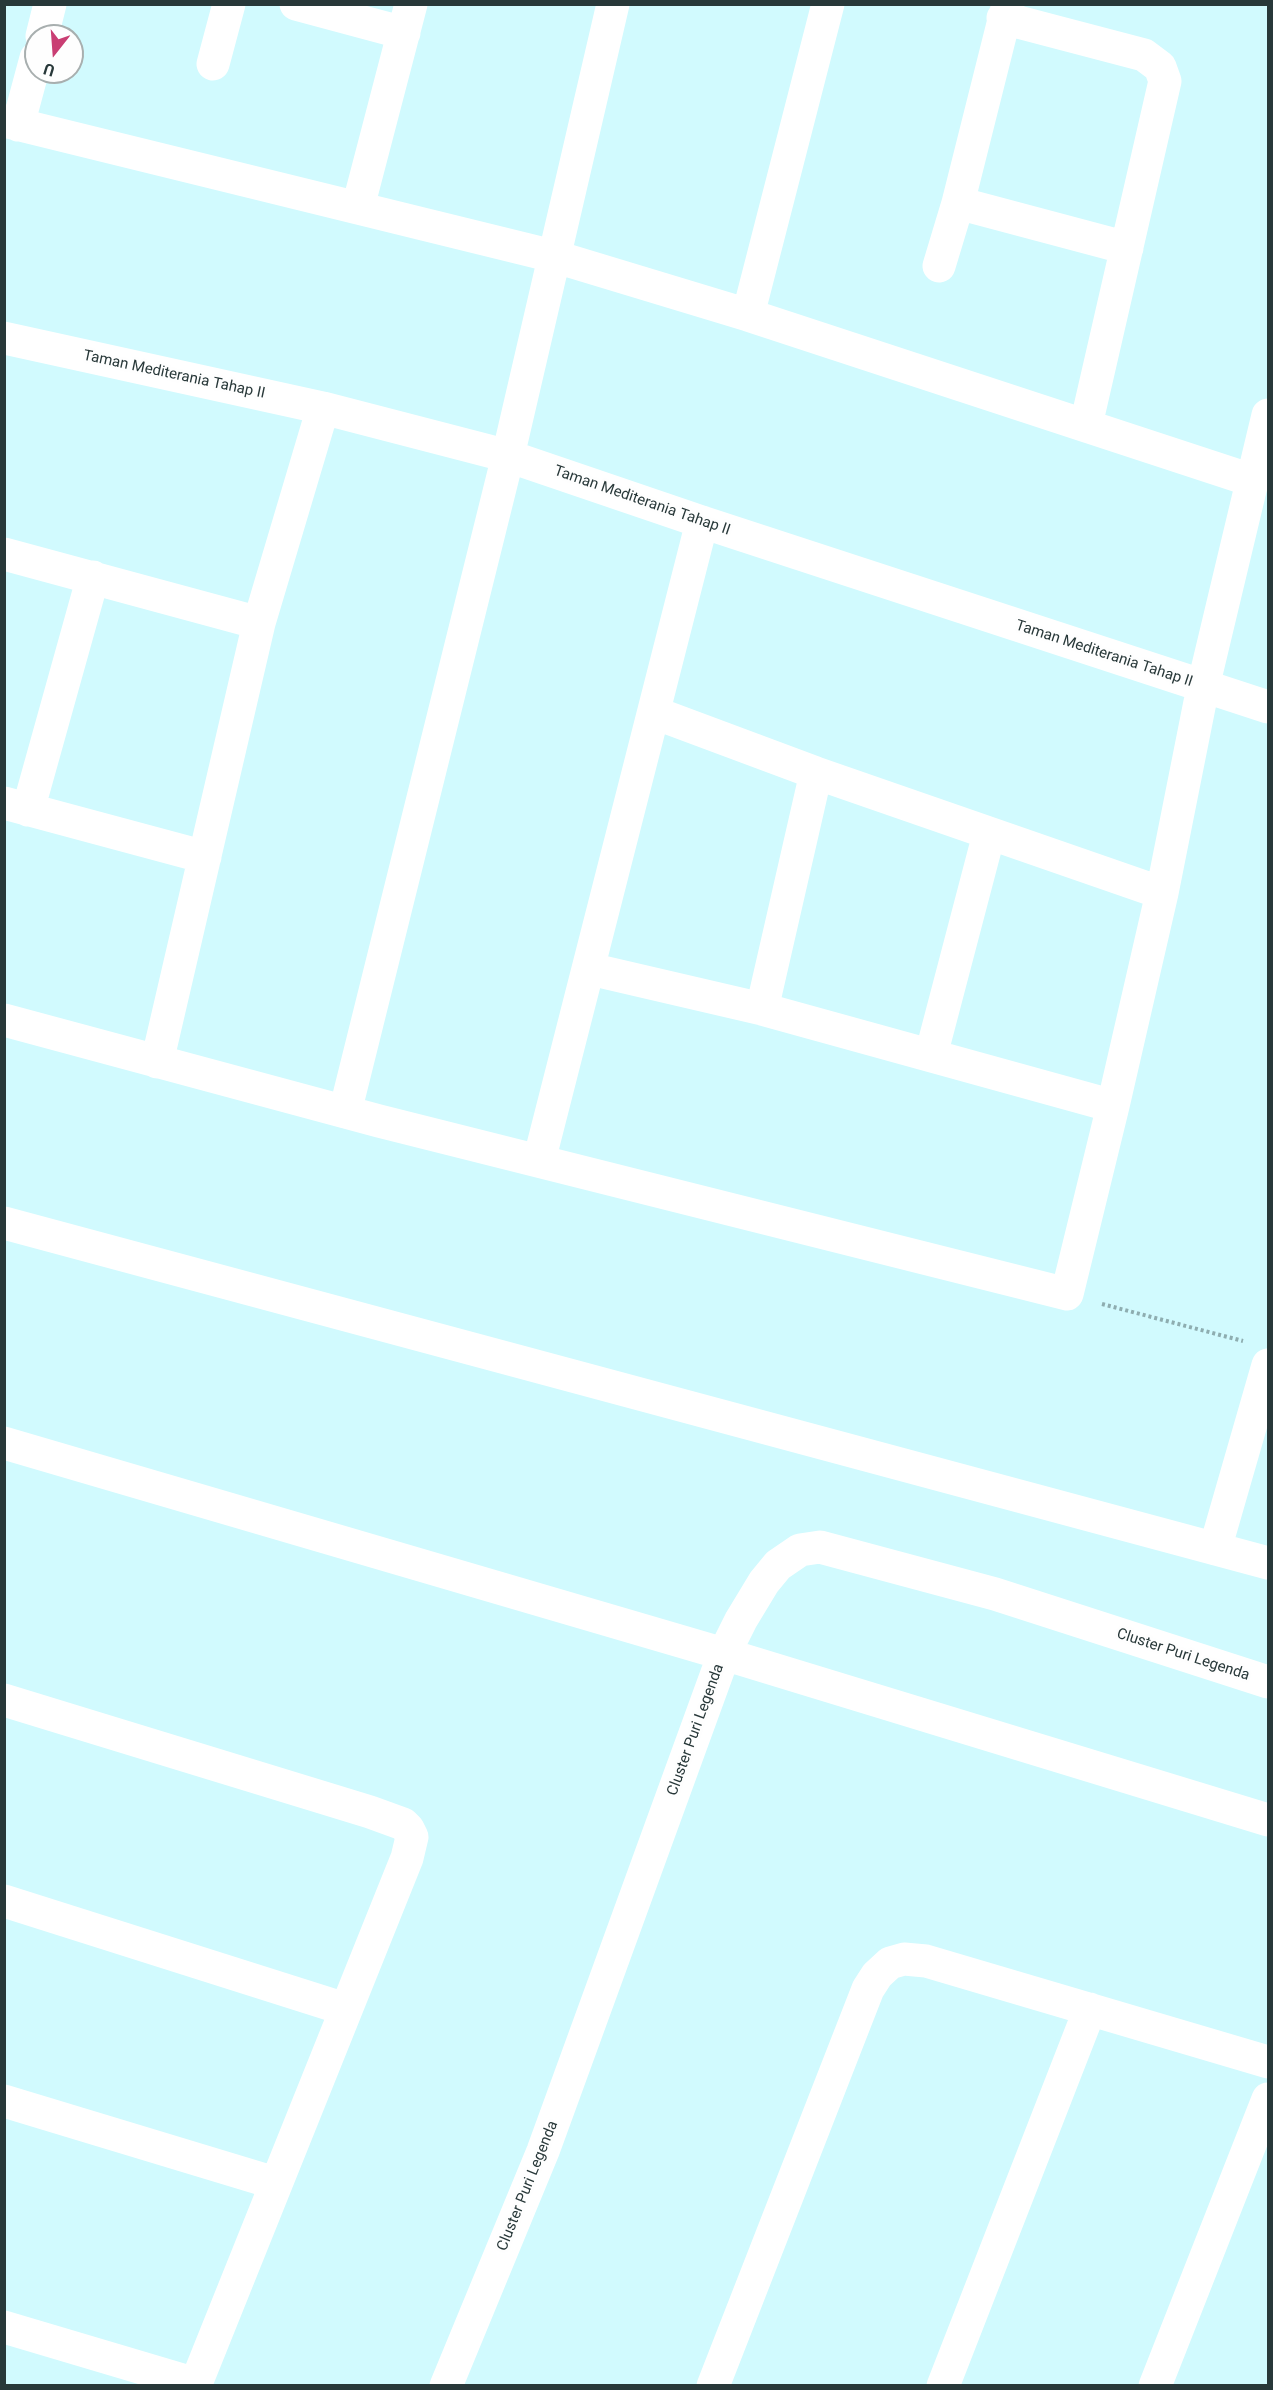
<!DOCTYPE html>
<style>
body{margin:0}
#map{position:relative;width:1273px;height:2390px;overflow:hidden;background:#d1fafe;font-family:Roboto,sans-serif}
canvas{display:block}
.frame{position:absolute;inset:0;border:6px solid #283839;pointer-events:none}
.north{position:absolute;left:24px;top:24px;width:60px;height:60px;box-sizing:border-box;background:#fefefe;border:2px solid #a8afaf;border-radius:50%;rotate:197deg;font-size:16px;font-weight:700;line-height:24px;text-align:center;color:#283839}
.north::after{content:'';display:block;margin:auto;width:21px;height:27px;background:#c93e73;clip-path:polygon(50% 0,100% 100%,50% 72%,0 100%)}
</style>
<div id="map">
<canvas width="1273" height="2390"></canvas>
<div class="frame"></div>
<div class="north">U</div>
</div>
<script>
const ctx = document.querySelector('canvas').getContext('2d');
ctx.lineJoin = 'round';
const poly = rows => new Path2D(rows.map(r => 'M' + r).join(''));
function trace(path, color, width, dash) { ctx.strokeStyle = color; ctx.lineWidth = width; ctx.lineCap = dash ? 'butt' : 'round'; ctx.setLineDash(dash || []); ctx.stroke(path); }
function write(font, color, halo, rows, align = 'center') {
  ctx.font = font + ' Roboto,sans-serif'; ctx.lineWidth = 6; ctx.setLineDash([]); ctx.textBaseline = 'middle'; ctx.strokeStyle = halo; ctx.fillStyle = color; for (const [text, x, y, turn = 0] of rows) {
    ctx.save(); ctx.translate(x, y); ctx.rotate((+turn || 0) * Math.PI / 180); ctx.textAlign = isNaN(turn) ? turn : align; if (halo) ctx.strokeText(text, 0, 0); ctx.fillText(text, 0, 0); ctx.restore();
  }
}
trace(poly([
 [1102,1304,1243,1341]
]), '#8eadb0', 4, [3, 3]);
trace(poly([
 [296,4,404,33],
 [1003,18,1144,55,1160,67,1165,81,1086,425],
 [42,36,50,4],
 [213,64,229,4],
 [4,121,553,256,748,315,1254,481],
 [18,125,36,58],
 [958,203,1127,248],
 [358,207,411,4],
 [939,266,958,203,1008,4],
 [748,315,828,4],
 [4,338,323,408,508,456,702,522,1268,707],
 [4,554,259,623],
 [655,713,816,773,1162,893],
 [4,803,205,857],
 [28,810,93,577],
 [590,969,762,1009,1113,1106],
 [762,1009,816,773],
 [4,1020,379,1121,1067,1294,1113,1106,1162,893,1203,687,1268,415],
 [931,1055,989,834],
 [157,1062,259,623,323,408],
 [345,1112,508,456,613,4],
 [539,1161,702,522],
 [4,1223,1268,1563],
 [4,1443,724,1654,1268,1820],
 [1215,1549,1268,1365],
 [4,1700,370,1812,403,1824,408,1829,412,1837,407,1858,195,2386],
 [4,1901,345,2009],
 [4,2101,275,2183],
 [4,2327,196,2384],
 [446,2386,543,2151,724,1654,741,1620,764,1582,778,1565,800,1550,820,1547,995,1594,1268,1682],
 [713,2386,868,1989,877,1975,890,1963,904,1959,926,1961,1268,2062],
 [943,2386,1090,2009],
 [1155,2386,1268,2099]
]), '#fff', 33);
write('15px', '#283839', '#fefefe', [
 ["Taman Mediterania Tahap II",174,375,12],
 ["Taman Mediterania Tahap II",642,501,19],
 ["Taman Mediterania Tahap II",1104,654,18],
 ["Cluster Puri Legenda",1183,1655,18],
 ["Cluster Puri Legenda",696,1730,-70],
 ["Cluster Puri Legenda",528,2186,-68]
]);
</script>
